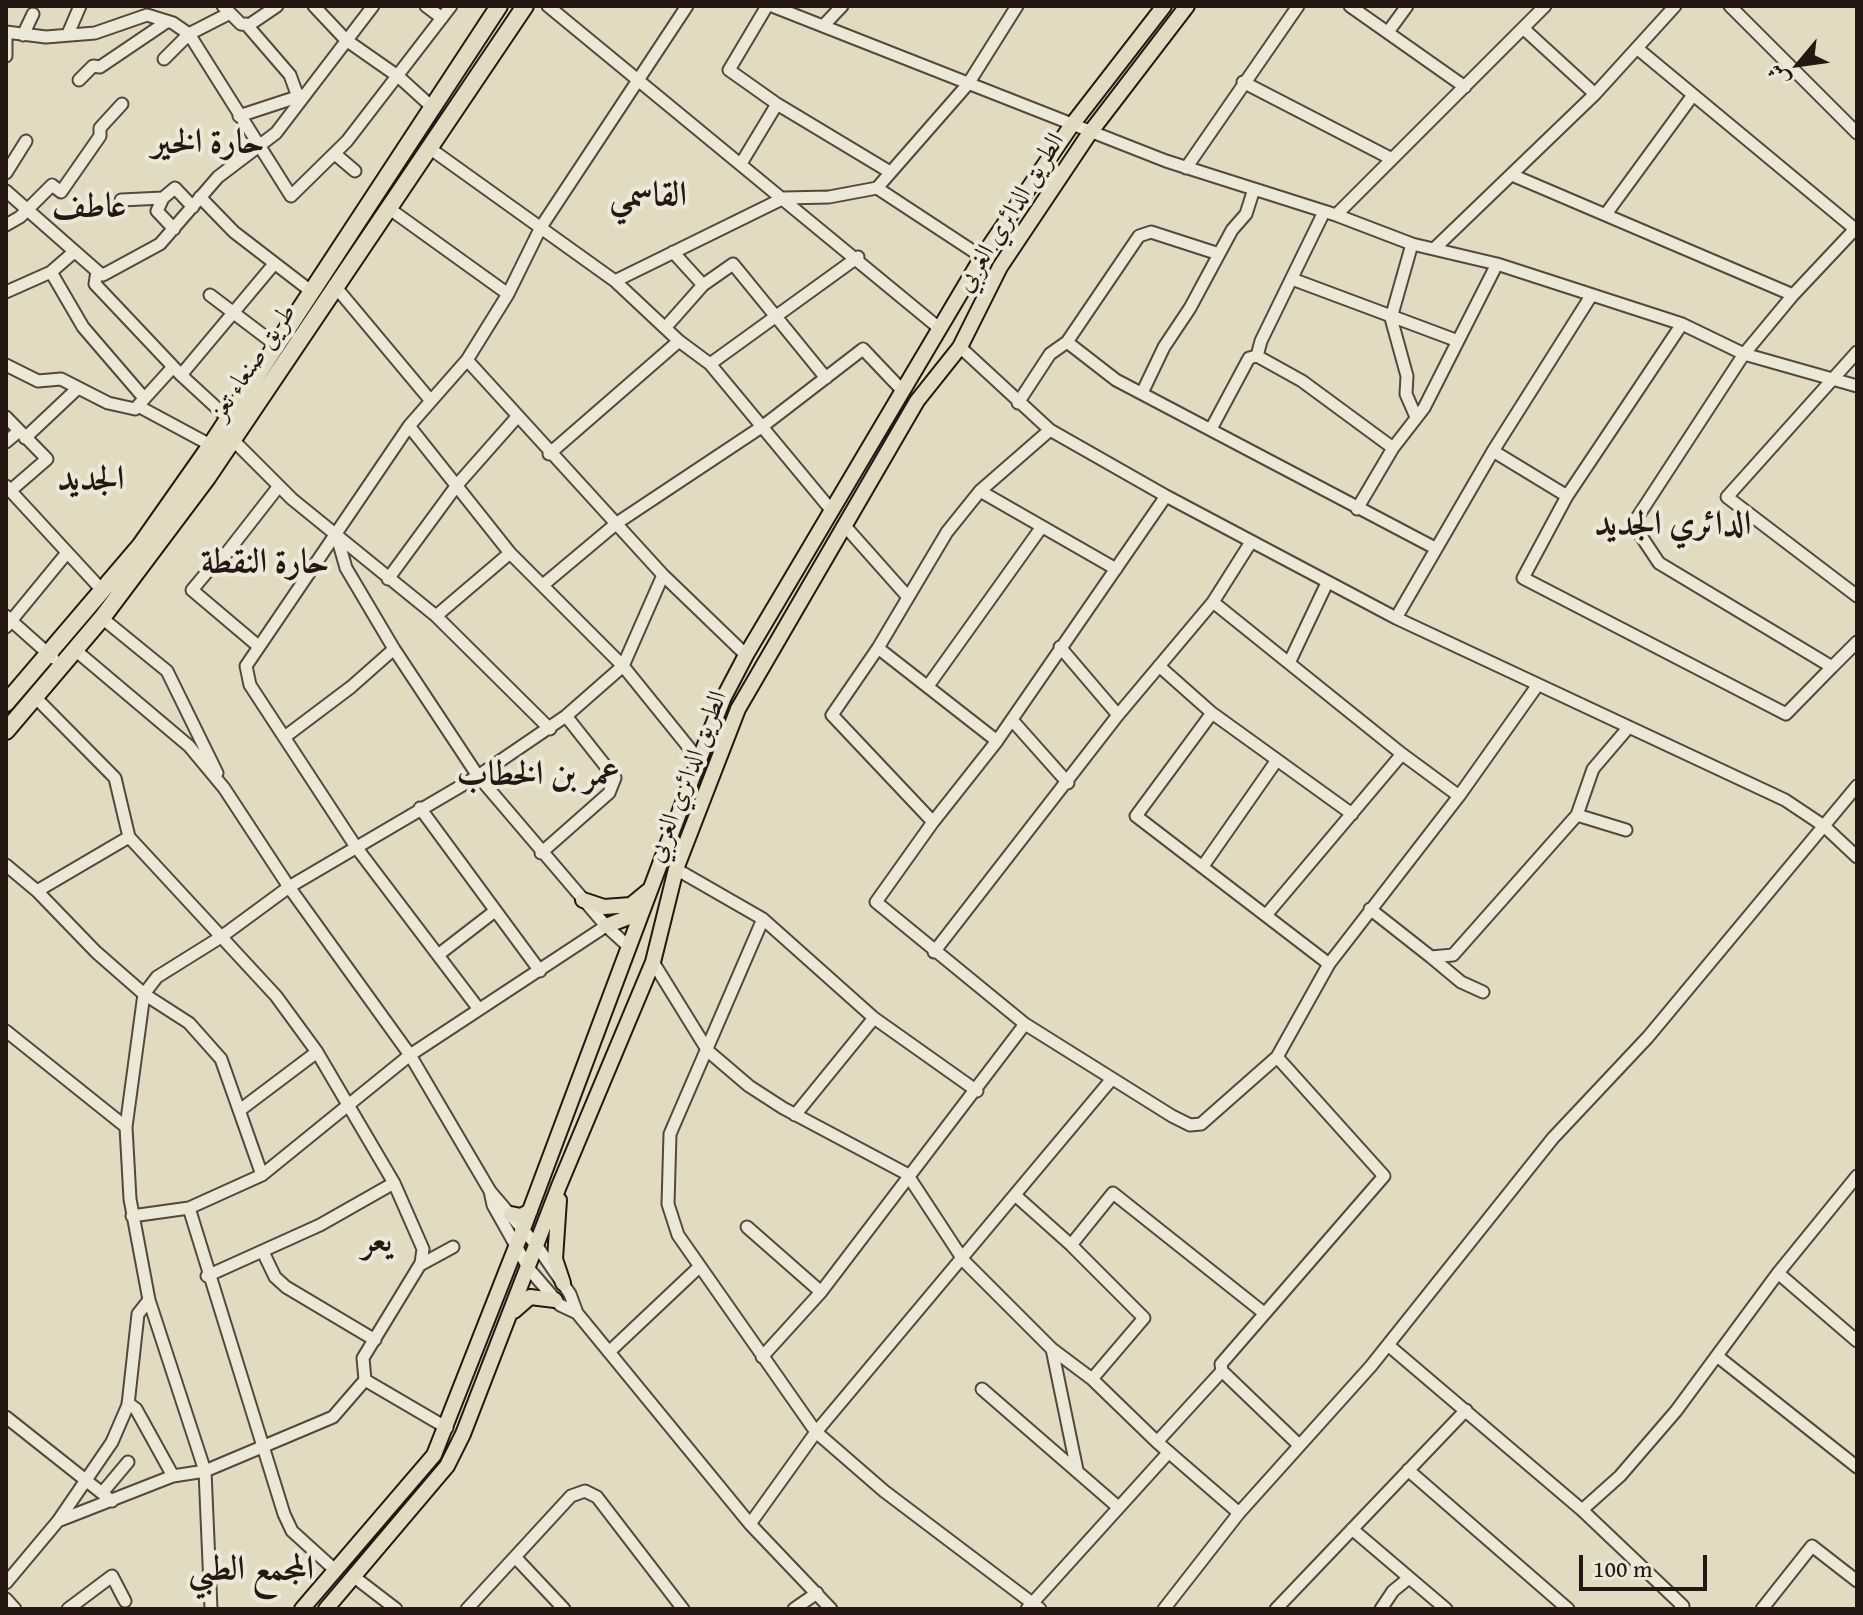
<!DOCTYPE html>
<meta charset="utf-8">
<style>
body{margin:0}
#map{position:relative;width:1863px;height:1615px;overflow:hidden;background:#e2dbc1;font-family:"Gentium Book Plus",Amiri,serif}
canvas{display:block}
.frame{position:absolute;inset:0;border:8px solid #251711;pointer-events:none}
.north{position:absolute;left:1759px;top:24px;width:80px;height:80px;-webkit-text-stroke:6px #ece8d7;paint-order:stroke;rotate:241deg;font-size:22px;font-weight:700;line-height:32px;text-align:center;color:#251711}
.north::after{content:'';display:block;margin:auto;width:28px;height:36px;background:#251711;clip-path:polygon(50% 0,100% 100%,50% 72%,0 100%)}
.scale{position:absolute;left:1579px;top:1555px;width:128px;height:36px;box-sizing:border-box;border:4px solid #251711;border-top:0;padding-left:10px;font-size:24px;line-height:28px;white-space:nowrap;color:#251711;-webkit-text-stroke:6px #ece8d7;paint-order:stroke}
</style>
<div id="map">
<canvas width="1863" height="1615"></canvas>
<div class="frame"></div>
<div class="north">ش</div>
<div class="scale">100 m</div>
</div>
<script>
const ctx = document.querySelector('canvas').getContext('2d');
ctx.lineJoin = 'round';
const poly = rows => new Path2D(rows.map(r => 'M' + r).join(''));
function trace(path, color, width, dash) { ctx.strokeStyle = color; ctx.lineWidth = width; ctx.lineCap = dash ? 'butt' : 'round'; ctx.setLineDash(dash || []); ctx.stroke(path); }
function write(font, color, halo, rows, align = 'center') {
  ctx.font = font + ' "Gentium Book Plus",Amiri,serif'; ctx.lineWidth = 8; ctx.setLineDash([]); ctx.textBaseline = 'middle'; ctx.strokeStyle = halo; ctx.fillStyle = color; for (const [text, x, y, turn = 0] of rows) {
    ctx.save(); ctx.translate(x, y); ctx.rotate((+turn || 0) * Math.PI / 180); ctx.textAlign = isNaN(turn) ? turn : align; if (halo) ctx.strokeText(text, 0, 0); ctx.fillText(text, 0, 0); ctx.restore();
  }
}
const minor = poly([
 [223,6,241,24,249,25,277,6],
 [314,6,346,40,399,77,433,108],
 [426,6,442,18],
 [548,6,939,328],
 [767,6,729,70,777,104,890,172],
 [772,6,1166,161,1336,215,1412,244,1497,264,1682,324,1744,354,1857,386],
 [1350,6,1465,87],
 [1730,6,1857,133],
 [246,24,290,75,298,97,296,105],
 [824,25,842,6],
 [1524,29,1595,94],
 [1388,32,1407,6],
 [68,34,80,6],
 [23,35,33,14],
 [1638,49,1855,229],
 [6,56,6,32,46,37,95,33,147,15,173,23,189,34,228,14],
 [164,59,189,34,291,196,347,141,451,6],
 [79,80,93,66,100,67,165,23],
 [1243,82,1392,159],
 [239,116,303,95],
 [428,147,615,281,679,341,710,364,832,511],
 [335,154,355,171],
 [742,162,777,104],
 [1186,168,1298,6],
 [6,173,26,141],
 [1512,175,1793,295],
 [877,188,982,257],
 [6,191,97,271,95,284,181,375,232,422],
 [200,197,234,232,312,292],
 [163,198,157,211,174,229],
 [121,200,163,198,175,188,193,207],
 [387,207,508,294],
 [1606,214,1693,95],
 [1336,215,1545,6],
 [6,225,20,217,52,185,61,192,100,136,100,128,122,104],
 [1412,244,1391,318,1407,376,1406,394,1416,417],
 [1435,248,1595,94,1675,6],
 [673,252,703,285],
 [97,271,103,275,160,244,218,177,276,133,373,6],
 [51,272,83,327,144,398],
 [1292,279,1458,341],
 [615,281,784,198,829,197,877,188,968,84,1017,6],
 [334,285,431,401],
 [6,292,51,272,74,252],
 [210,295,276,345],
 [665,328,703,285,733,264,826,378],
 [1067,342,1116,380,1435,548],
 [960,347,1050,430,1166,496,1396,618,1785,800,1824,826,1857,857],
 [1857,352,1727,497,1857,596],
 [1257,356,1302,381,1393,448],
 [467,360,663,575,746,655],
 [710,364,858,257],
 [6,365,38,381,61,379,108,403,135,409,173,367],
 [181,375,274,264],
 [1142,393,1164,347,1190,308,1232,230,1246,214,1254,189],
 [1018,403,1050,354,1067,342,1139,236,1151,232,1219,254],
 [138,406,216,448],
 [6,417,47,459,10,491],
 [409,426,510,553,623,666,699,760],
 [1211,429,1249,358,1257,356,1261,341,1324,212],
 [229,436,292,499,436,616,550,729],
 [25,438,78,388],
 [6,442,19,431],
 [1493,451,1567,496,1682,324],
 [549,454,679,341],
 [6,486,101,589],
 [980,491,1116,569],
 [1166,496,997,741,933,822,876,902,1025,1024,1172,1116,1190,1125,1201,1124,1277,1057,1329,964,1459,796,1537,686],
 [1567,496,1523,578,1786,714,1832,667,1659,563,1633,524,1744,354,1793,295,1857,227],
 [1357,509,1393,448,1424,408,1497,264],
 [844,525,908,597],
 [336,533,346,568,394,649,478,776,606,926],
 [388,579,457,485,517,417],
 [543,585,617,523,763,426,863,349,901,389],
 [1213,602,1402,754,1459,796],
 [6,616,53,658],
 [436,616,510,553],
 [102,618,167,671,217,773],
 [1396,618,1493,451,1591,296],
 [6,627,66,554],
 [257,645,192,590,218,559,222,559,279,486],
 [1060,647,1118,715],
 [878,648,997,741],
 [74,649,189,746,224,788,289,887,410,1055,490,1191,493,1205,529,1269,560,1305,577,1313],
 [1290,661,1327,583],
 [1159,666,1212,713,1136,816,1329,964],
 [1832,667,1857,642],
 [928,686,1041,528],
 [1212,713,1352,814],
 [1012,720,1068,783],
 [286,736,351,687,394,649],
 [420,808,540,971],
 [1577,815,1626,830],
 [933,822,832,715,878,648,947,532,980,491,1050,430],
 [541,853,609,793,615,778,566,716],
 [6,865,37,891,96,952,144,994,189,1023,221,1059,262,1175],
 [1203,866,1277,760],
 [676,869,763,919,874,1018,977,1091],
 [37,891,129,837],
 [1370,909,1431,957,1453,955,1577,815,1593,769,1628,728],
 [1267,914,1402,754],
 [763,919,670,1134,668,1204,678,1235,816,1432,884,1491,1040,1609],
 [934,952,1118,715,1213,602,1251,542],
 [438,955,495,911],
 [1431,957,1461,982,1483,992],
 [653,962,708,1051,749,1086,783,1108,907,1174,964,1261,1052,1349,1092,1379,1157,1442,1239,1513],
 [478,1008,356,847,250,685,246,666,409,426,467,360,508,294,541,227,687,6],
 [6,1031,126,1127],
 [1277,1057,1384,1176,1221,1364,1222,1371,1299,1445],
 [240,1110,317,1052],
 [795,1115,874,1018],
 [490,1191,537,1246,570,1294,577,1313,750,1524,831,1609],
 [1015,1195,1071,1245,1144,1318,1092,1379],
 [189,1208,284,1514,292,1531,335,1570],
 [132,1216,189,1208,262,1175,410,1055,606,926,628,946],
 [747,1227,821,1292],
 [1071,1245,1113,1193,1264,1313],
 [263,1252,275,1277,286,1287,375,1340],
 [420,1265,453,1247],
 [1778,1273,1857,1176],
 [207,1276,320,1225,394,1183],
 [1388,1345,1582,1510,1683,1606,1680,1609],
 [1052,1349,1077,1470],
 [609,1352,698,1268],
 [1717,1356,1857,1467],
 [762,1357,821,1292,1025,1024],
 [365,1380,447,1428],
 [982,1389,1118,1507],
 [128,1403,136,1409,173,1476],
 [6,1417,112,1501],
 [1157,1442,1222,1371],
 [1408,1470,1568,1609],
 [102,1493,128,1462],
 [1582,1510,1620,1476,1676,1411,1778,1273,1857,1341],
 [58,1521,112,1442,128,1405,138,1314,149,1300],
 [750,1524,816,1432,1111,1080],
 [1352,1529,1446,1609],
 [516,1558,564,1609],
 [353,1576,396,1609],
 [6,1583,58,1521,173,1476,205,1471,333,1417,365,1380,363,1358,421,1263,423,1249,394,1183,317,1052,276,996,129,837,115,778,35,697],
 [6,1599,15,1609],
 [68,1609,112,1576,125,1601],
 [211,1609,205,1471,149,1300,130,1199,126,1127,144,994,157,977,221,937,289,887,478,776,566,716,623,666,663,575],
 [467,1609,571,1496,585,1491,597,1497,683,1609],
 [794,1609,817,1593],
 [1027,1609,1169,1452],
 [1164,1609,1239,1513,1371,1366,1553,1138,1648,1037,1857,786],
 [1276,1609,1466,1410],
 [1381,1609,1393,1591,1409,1578],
 [1762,1609,1812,1546,1857,1581]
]);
const major = poly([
 [583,900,604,907,631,905,648,891],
 [606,926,629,917,639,904],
 [559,1200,555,1259,563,1283],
 [511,1214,521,1216,530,1211],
 [514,1311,530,1297,555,1300],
 [302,1609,434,1455,523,1229,699,760,724,697,746,655,982,257,1071,126,1164,6],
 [326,1609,447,1466,463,1434,559,1186,653,962,676,869,738,709,917,401,960,347,1000,267,1089,134,1187,6]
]);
const highway = poly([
 [6,703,140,546,211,445,499,6],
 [6,731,102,618,207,478,525,6]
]);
trace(minor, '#54483d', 15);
trace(major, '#251711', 18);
trace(highway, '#251711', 20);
trace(minor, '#ece8d7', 11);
trace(major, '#e2dbc1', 14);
trace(highway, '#e2dbc1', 16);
write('26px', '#251711', '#ece8d7', [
 ["الطريق الدائري الغربي",1011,213,-58],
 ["طريق صنعاء تعز",254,362,-56],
 ["الطريق الدائري الغربي",688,777,-69]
]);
write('bold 34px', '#251711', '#ece8d7', [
 ["حارة الخير",208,143],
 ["القاسمي",648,196],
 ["عاطف",89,207],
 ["الجديد",91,480],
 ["الدائري الجديد",1673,525],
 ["حارة النقطة",265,563],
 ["عمر بن الخطاب",538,775],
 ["يعر",377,1241],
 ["المجمع الطبي",251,1570]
]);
</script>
